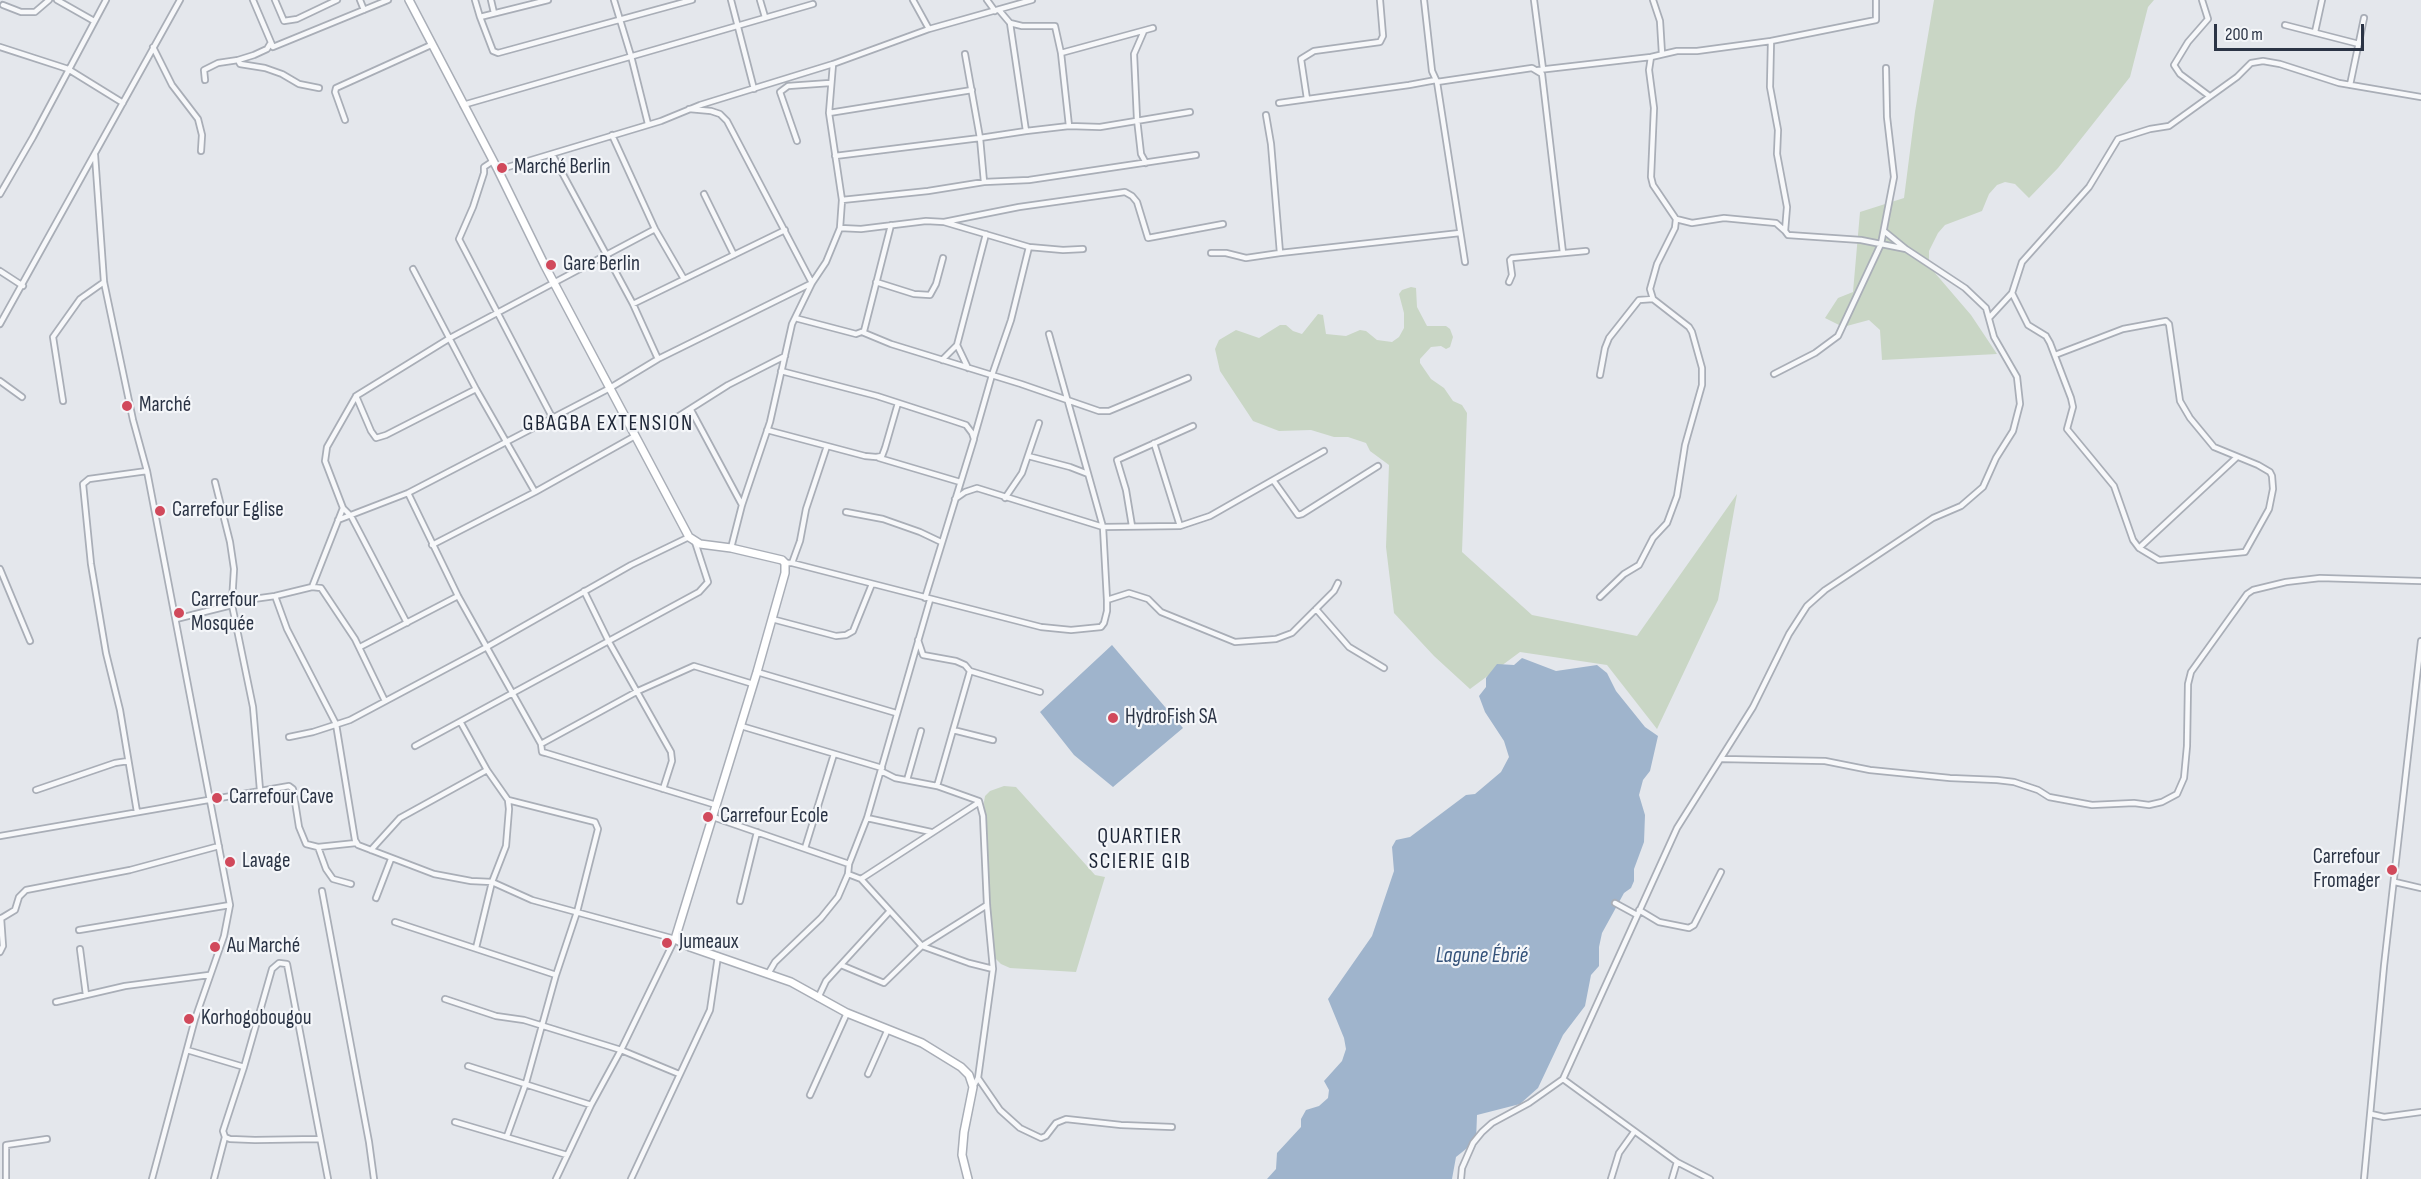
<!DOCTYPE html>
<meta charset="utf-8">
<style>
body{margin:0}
#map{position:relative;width:2421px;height:1179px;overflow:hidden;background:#e4e7ec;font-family:"Sofia Sans Condensed",sans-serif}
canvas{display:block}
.scale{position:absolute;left:2214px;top:24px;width:150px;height:27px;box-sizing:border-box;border:3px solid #2b3445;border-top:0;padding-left:8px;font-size:18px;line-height:21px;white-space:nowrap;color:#2b3445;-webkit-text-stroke:4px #f4f6f9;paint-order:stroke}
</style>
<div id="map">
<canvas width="2421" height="1179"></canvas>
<div class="scale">200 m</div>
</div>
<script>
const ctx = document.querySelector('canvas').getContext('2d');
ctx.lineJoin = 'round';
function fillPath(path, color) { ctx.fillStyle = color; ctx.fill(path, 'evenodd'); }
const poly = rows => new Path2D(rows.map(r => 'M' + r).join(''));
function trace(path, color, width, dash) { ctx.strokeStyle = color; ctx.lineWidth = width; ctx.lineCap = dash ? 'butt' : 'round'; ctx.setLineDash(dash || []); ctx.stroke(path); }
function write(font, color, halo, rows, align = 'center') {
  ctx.font = font + ' "Sofia Sans Condensed",sans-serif'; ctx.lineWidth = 4.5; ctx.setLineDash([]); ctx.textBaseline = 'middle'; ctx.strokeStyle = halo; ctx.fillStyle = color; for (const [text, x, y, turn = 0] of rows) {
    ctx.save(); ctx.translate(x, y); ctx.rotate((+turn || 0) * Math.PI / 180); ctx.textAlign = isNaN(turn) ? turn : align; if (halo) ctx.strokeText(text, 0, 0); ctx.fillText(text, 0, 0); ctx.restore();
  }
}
fillPath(poly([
 [1934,0,2154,0,2148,7,2130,77,2058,168,2029,198,2015,184,2005,182,1997,185,1989,194,1982,211,1945,225,1938,233,1929,251,1929,260,1933,264,1935,273,1971,315,1997,354,1882,360,1880,330,1869,320,1843,327,1825,318,1838,298,1853,292,1860,212,1904,198,1915,112],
 [1411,287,1416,288,1417,307,1427,326,1446,326,1450,329,1453,337,1450,347,1446,349,1441,346,1431,347,1420,359,1420,363,1431,379,1444,388,1453,401,1462,405,1467,413,1462,552,1532,615,1637,636,1737,494,1718,600,1657,729,1607,665,1520,652,1470,689,1434,656,1394,613,1386,547,1389,465,1370,451,1366,443,1348,437,1334,437,1311,430,1279,431,1253,421,1220,371,1215,349,1219,340,1236,330,1259,338,1280,325,1286,325,1293,331,1302,334,1318,314,1323,315,1326,334,1346,336,1360,330,1366,331,1377,340,1392,342,1399,337,1404,328,1404,313,1399,294,1402,290],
 [1004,786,1016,787,1095,875,1105,877,1076,972,1010,968,1001,964,995,958,992,950,984,802,985,796,990,791]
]), '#c9d6c5');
fillPath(poly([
 [1112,645,1183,728,1113,787,1074,755,1040,712],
 [1522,658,1556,671,1597,665,1607,673,1616,691,1645,727,1658,736,1650,771,1643,780,1639,795,1645,815,1644,842,1634,869,1634,881,1631,888,1624,893,1602,933,1599,947,1599,966,1591,975,1585,1006,1563,1035,1538,1088,1520,1104,1477,1115,1476,1141,1456,1157,1452,1179,1267,1179,1276,1169,1277,1153,1301,1127,1301,1119,1306,1110,1319,1106,1328,1098,1329,1090,1324,1081,1342,1061,1346,1049,1344,1038,1328,999,1372,936,1394,871,1392,847,1396,840,1410,837,1466,795,1475,794,1501,772,1509,757,1504,741,1485,712,1479,696,1486,687,1486,678,1497,664,1514,665]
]), '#9fb4cc');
const street = poly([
 [57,0,94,21],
 [253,0,273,47,388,0],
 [275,0,284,21,297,19,337,0],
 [360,0,364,10],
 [475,0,480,17,548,0],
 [491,0,494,13],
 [614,0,631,56,648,124],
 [731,0,754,89],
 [760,0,765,17],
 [913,0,929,29],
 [987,0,995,11],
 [1424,0,1432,71,1437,82,1465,262],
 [1534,0,1543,69],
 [1653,0,1660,21,1662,54],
 [2202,0,2208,19,2188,42,2174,65,2180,74,2208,95],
 [3,5,21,12,35,12,49,0],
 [999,10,1010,23,1026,131],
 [480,17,493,51,498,53,692,0],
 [1010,23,1022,26,1055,26,1061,53,1069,126],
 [2285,25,2359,44],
 [1144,31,1134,54,1137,119,1141,154,1146,163],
 [2315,32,2322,0],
 [270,44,267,49,254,55,238,60,240,64,265,68,282,74,299,84,319,88],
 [0,47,68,69,123,103],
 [153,47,172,85,198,119,202,135,201,151],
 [1061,53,1153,28],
 [965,54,980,138,984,182],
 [1538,70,1651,57],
 [205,80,204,70,218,63,238,60],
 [1437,82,1532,68,1542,74,1563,253],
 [2350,85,2364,18],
 [1307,99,1301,59,1314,51,1380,42,1383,36,1380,0],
 [1279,103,1409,85,1436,80],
 [463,105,813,4],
 [829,113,972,90],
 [1266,115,1271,144,1280,253,1460,233],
 [345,120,335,92,336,88,431,45],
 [612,135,655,229,684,279],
 [797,141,780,92,788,86,830,83],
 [552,154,633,304,658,359],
 [95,155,104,282,133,420,147,471,230,905,224,936,195,1019,152,1179],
 [835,156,980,138,1026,131,1069,126,1100,127,1190,112],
 [493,161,484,167,484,173,473,207,459,239,552,417],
 [498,170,661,121,700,105,833,64,929,29,1032,0],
 [0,194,33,137,106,0],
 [704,194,734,255],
 [842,200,928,191,984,182,1029,180,1196,155],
 [1676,219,1692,223,1724,218,1755,221,1776,223,1785,231],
 [944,222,1019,207,1125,192,1132,196,1137,202,1148,238,1223,224],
 [840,228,861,229,926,221,944,222,1029,247,1063,250,1083,249],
 [1884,231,1906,249],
 [1211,253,1226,253,1246,258,1280,253],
 [413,269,476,389,535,492,635,436],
 [0,271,23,286],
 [876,282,914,294,930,295,936,284,943,258],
 [1509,282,1512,275,1510,260,1512,258,1586,251],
 [2012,293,2028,325,2046,336,2050,343,2071,398,2073,407,2067,429,2114,486,2133,540,2139,548,2159,560,2245,552,2269,509,2273,489,2272,476,2270,472,2258,465,2214,447,2190,418,2180,401,2169,324,2166,321,2123,329,2055,355],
 [633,304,785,230],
 [795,318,856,334,864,331,891,225],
 [1989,318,2012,293,2022,262,2089,187,2118,139,2150,129,2169,126,2237,77,2251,63,2263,61,2280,64,2339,83,2421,97],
 [0,324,180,0],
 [862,332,891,344,1021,384,1099,411,1109,411,1188,378],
 [1049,334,1103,527,1107,600],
 [957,345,968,368],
 [942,360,957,345,986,234],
 [781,371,877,396,948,419,966,425,972,433,974,439,925,598],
 [1774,374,1815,353,1838,336,1881,244,1894,177,1887,117,1886,68],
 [1600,375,1605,348,1609,338,1639,300,1653,299],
 [0,381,22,397],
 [356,396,371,431,376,438,386,435,476,389],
 [63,401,53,337,80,299,104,282],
 [691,410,742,505],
 [668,423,728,385,785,356],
 [767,430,865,456,876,457,882,456,885,448,898,403],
 [974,438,992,375,1011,320,1029,247],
 [1154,443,1180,526],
 [1028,456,1070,467,1088,474],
 [879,458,960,482],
 [1273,480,1298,515,1302,514,1378,466],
 [215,482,230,542,234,569,232,602],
 [408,493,458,596,541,744],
 [1005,498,1022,473,1039,423],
 [955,499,965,492,977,488,1103,527,1180,526,1210,516,1324,451],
 [846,512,883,519,920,532,941,542],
 [338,520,408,493,610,388,658,359,812,283,727,121,720,114,711,111,689,109],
 [1132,526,1126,490,1117,460,1193,426],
 [432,545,535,492],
 [731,548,742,505,770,422,792,324,812,283,826,262,840,228,842,200,829,113,833,64],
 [2139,548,2237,457],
 [785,563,792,563,1041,627,1071,630,1101,627,1104,623,1107,611,1107,600,1129,593,1148,599,1161,612,1235,642,1276,639,1292,633,1334,591,1338,583],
 [792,563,800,541,806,509,827,446],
 [0,569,30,641],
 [312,587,343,508],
 [584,591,609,642,671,752,672,761,663,789],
 [275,596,287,629,336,724,355,840,358,845,434,874,471,881,492,882,532,900,675,939,621,1050,591,1105,556,1179],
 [1600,597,1624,574,1639,565,1653,538,1667,523,1677,496,1685,445,1702,385,1702,368,1692,332,1689,327,1653,299,1650,289,1657,264,1675,228,1676,219,1653,185,1651,177,1654,108,1649,70,1651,57,1677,51,1697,51,1771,41],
 [232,605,253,707,260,790],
 [1316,609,1349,647,1384,668],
 [176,619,232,605,232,602,275,596,312,587,321,588,355,639,385,701],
 [772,619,836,636,846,635,853,631,872,584],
 [407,623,351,516,343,508,325,461,327,447,356,396,450,338,655,229],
 [918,640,923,655,956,661,965,665,970,671,937,786],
 [360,647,458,596],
 [970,671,1040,692],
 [757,672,896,713],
 [461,723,487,770,508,800,509,809,506,846,492,882,476,948],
 [741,726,882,768],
 [953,730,993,740],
 [289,737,313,732,350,720,485,648,631,565,689,537],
 [415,746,699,592,708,582,695,542],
 [1722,759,1825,761,1870,770,1950,778,1997,780,2014,782,2038,790,2049,797,2092,805,2134,803,2149,805,2162,802,2177,794,2184,778,2187,746,2188,684,2191,672,2247,594,2253,590,2286,582,2320,578,2421,581],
 [881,771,895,778,937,786,979,801,983,816,987,905,993,969,978,1078,973,1087],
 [907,780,921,731],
 [36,790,115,763,128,761],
 [716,805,546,753,542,752,541,744,638,691,694,666,753,684],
 [137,812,120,710,106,653,91,564,83,484,89,479,147,471],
 [713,817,849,864,848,874,861,879,922,946,969,963,993,969],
 [867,818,931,832],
 [0,836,289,786,293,789,299,827,306,844,318,847,356,843],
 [318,847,326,869,333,879,351,884],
 [805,848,834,754],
 [371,850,400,818,487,770],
 [849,864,867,818,930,600],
 [861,879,978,803],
 [2395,882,2421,888],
 [322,891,369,1142,374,1179],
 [376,898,391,859],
 [740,901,757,832],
 [1615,903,1637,915],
 [1639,910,1659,922,1689,928,1694,925,1721,872],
 [0,919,15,910,19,897,26,890,130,870,219,846],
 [395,922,556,975],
 [79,930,230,905],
 [80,949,86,995],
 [0,952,3,946,1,918],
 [841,965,884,983,922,946,987,905],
 [768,974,775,962,821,918,838,897,848,874],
 [818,998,826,981,889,912],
 [445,999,496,1016,524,1020,621,1050,679,1074],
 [56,1002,125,986,209,975],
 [187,1050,244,1067,223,1131,225,1137,230,1139,255,1140,319,1139],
 [468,1066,591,1105],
 [244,1067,272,969,279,963,287,964,328,1179],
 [868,1074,888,1029],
 [978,1078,1000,1110,1020,1128,1041,1138,1046,1136,1056,1123,1066,1119,1121,1125,1172,1127],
 [1563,1079,1677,1162,1710,1179],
 [810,1095,847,1013],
 [2371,1114,2384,1117,2421,1112],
 [455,1122,567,1155],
 [507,1136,526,1083,556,975,577,912,598,829,595,822,508,800],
 [6,1179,6,1145,47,1139],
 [214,1179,225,1137],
 [631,1179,710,1010,718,956],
 [1461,1179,1462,1168,1473,1143,1482,1132,1492,1123,1529,1103,1563,1079,1677,828,1753,707,1789,634,1807,606,1825,590,1933,518,1961,506,1983,487,1996,458,2013,431,2020,404,2017,377,1994,337,1986,308,1965,288,1906,249,1861,240,1788,235,1785,231,1787,207,1777,154,1778,130,1770,87,1771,41,1876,20,1876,0],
 [1611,1179,1619,1153,1634,1132],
 [1672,1179,1677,1162],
 [2364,1179,2384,966,2421,641]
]);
const secondary = poly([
 [409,0,498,170,545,266,689,537,700,544,731,548,782,560,785,563,785,573,757,672,675,939,690,947,791,982,847,1013,922,1043,961,1067,969,1075,973,1087,964,1132,962,1155,968,1179]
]);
trace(street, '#a9aeb7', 8);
trace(secondary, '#a9aeb7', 10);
trace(street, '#f7f8fa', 4.5);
trace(secondary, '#fff', 7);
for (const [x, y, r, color] of [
 [502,168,6,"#d1495b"],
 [551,265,6,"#d1495b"],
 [127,406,6,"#d1495b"],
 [160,511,6,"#d1495b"],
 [179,613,6,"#d1495b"],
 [1113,718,6,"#d1495b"],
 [217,798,6,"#d1495b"],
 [708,817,6,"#d1495b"],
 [230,862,6,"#d1495b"],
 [2392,870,6,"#d1495b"],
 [667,943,6,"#d1495b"],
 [215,947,6,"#d1495b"],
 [189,1019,6,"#d1495b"]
]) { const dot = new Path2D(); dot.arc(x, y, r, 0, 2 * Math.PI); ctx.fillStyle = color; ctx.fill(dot); trace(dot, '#f4f6f9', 2); }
write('21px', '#2b3445', '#f4f6f9', [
 ["Marché Berlin",514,168],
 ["Gare Berlin",563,265],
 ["Marché",139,406],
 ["Carrefour Eglise",172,511],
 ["Carrefour",191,601],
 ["Mosquée",191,625],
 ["HydroFish SA",1125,718],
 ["Carrefour Cave",229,798],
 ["Carrefour Ecole",720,817],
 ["Carrefour",2380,858,"right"],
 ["Fromager",2380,882,"right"],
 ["Lavage",242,862],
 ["Jumeaux",679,943],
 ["Au Marché",227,947],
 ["Korhogobougou",201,1019]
], 'left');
ctx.letterSpacing = '1.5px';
write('22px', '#1d2536', '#f4f6f9', [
 ["GBAGBA EXTENSION",608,424],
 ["QUARTIER",1140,837],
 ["SCIERIE GIB",1140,862]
]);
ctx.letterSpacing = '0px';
write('italic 22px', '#34527a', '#f4f6f9', [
 ["Lagune Ébrié",1482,956]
]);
</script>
